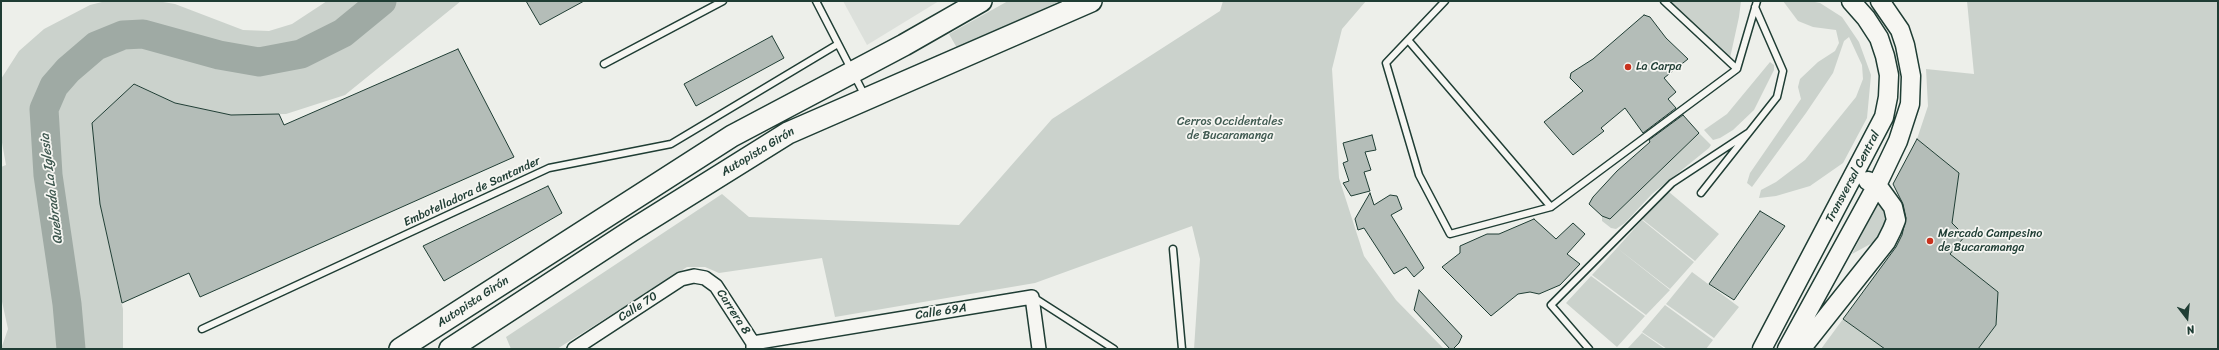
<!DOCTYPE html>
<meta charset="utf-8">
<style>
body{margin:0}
#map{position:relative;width:2219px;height:350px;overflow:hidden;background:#edefea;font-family:Sriracha,sans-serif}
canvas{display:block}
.frame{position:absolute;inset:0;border:2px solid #1f3d34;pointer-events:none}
.north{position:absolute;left:2167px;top:298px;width:40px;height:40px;-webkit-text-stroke:3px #f6f6f2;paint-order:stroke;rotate:164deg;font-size:11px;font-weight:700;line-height:16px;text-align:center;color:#1f3d34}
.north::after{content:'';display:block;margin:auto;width:14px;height:18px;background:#1f3d34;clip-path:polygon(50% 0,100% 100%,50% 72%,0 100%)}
</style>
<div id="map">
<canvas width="2219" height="350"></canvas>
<div class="frame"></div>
<div class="north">N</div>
</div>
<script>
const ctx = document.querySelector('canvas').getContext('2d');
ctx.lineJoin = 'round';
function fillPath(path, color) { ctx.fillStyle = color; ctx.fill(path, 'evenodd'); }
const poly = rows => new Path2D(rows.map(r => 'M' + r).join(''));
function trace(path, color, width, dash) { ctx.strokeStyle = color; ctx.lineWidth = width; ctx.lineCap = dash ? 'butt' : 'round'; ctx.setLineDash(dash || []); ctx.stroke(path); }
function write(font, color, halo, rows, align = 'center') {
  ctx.font = font + ' Sriracha,sans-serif'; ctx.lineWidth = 3.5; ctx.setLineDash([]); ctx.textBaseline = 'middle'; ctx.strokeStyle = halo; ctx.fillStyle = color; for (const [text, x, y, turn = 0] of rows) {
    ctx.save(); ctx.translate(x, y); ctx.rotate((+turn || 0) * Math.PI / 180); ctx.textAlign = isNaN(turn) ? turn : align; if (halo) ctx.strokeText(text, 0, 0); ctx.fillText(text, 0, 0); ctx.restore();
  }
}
fillPath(poly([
 [843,1,939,1,867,45]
]), '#dce0db');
fillPath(poly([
 [106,1,157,1,175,4,243,30,269,31,292,24,327,1,461,1,345,95,286,114,231,115,175,103,135,84,92,123,100,204,123,309,123,349,1,349,8,329,1,297,1,167,6,165,1,137,1,79,19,51,44,29,90,5],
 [1008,1,1060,1,957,48,949,34],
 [1223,1,1366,1,1342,29,1332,69,1339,178,1364,256,1396,300,1444,349,1194,349,1200,259,1192,226,1035,283,835,317,822,258,719,273,705,267,687,267,557,349,511,349,506,337,722,194,749,217,959,225,1052,119,1220,11],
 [1670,1,1741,1,1739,17,1730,58,1722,55,1709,38],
 [1783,1,1810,1,1820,3,1842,17,1859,42,1871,75,1867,118,1843,163,1810,186,1776,196,1759,198,1761,190,1776,182,1805,160,1856,97,1863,79,1862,65,1849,37,1844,41,1833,73,1806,113,1752,187,1747,183,1750,173,1801,99,1798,87,1800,79,1818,62,1835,51,1839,43,1836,30,1813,27,1798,21],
 [1967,1,2218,1,2218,349,1978,349,1996,325,1998,292,1950,254,1965,236,1952,223,1959,173,1917,139,1928,106,1926,69,1974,74],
 [1770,62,1774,65,1774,70,1754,110,1733,130,1720,138,1713,140,1704,130,1727,114],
 [1699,133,1711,145,1709,148,1652,194,1625,223,1616,229,1611,228,1602,221,1602,216,1610,219],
 [1669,192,1719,234,1695,261,1642,219],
 [1878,202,1885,215,1887,226,1876,241,1852,254],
 [1642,220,1694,262,1670,289,1617,248],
 [1617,248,1670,290,1646,315,1592,275],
 [1692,272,1739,307,1714,338,1666,304],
 [1591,276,1645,316,1617,347,1566,303],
 [1665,305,1713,340,1706,349,1667,349,1642,332],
 [1843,319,1885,349,1821,349],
 [1642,333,1665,349,1627,349]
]), '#cbd2cc');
trace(poly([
 [71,349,67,304,48,175,44,109,54,86,68,70,96,46,123,35,143,34,219,55,259,62,301,54,343,33,382,1]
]), '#9faaa4', 29);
const building = poly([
 [526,1,584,1,540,25,526,1],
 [1644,15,1650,17,1666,38,1688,59,1664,78,1676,92,1668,99,1676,108,1643,133,1625,108,1601,128,1604,131,1573,155,1544,122,1583,91,1570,78,1571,73,1593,59,1644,15],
 [772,36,784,58,696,106,684,84,772,36],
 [458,49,514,157,200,297,189,273,122,303,100,204,92,123,134,84,175,103,231,115,279,114,284,125,458,49],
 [1683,115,1699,133,1610,219,1602,216,1589,204,1593,197,1617,171,1650,142,1649,140,1683,115],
 [1372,135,1376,150,1365,152,1371,170,1364,172,1370,191,1351,196,1343,183,1349,181,1343,163,1348,161,1343,143,1372,135],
 [1917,139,1959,173,1952,223,1965,236,1950,254,1998,292,1996,325,1978,349,1885,349,1843,319,1896,247,1902,235,1906,218,1903,204,1893,184,1917,139],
 [548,186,562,213,444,281,423,246,548,186],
 [1370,193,1374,205,1390,195,1397,196,1402,209,1391,215,1424,268,1414,277,1406,267,1394,274,1364,228,1358,230,1355,219,1370,193],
 [1760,211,1785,226,1734,300,1709,284,1760,211],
 [1534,219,1556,239,1573,223,1585,234,1567,254,1580,264,1560,285,1539,294,1530,292,1518,294,1491,316,1442,267,1460,253,1460,246,1487,234,1499,234,1534,219],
 [1419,290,1462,336,1459,343,1453,349,1450,349,1414,310,1419,290]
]);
fillPath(building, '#b4bdb8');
trace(building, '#1f3d34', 1);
const service = poly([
 [816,1,865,96],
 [1445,1,1386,63,1419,175,1450,234,1551,207,1737,69,1757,1],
 [1664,1,1737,69],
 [1408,40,1551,207],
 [604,64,723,1],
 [1701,193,1777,97,1783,71,1755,7],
 [1173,249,1182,349],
 [1033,297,1114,349],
 [202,329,549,168,671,144,838,44],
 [1589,349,1551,305,1672,183,1748,133]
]);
const minor = poly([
 [753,343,1032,297,1039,349],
 [574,349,681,279,694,276,705,278,716,286,753,343,753,349]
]);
const secondary = poly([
 [1762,349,1884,117,1888,97,1889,75,1885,56,1879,38,1866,18,1851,1],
 [1787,349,1877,185,1898,141,1910,104,1911,76,1905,45,1900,30,1880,1],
 [1801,349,1886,242,1892,230,1896,220,1893,207,1877,185,1868,181]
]);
const trunk = poly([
 [400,349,732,136,904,45,981,1],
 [450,349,631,231,788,133,1091,1]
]);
trace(service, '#1f3d34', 9);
trace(minor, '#1f3d34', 16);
trace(secondary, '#1f3d34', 21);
trace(trunk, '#1f3d34', 24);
trace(service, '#f6f6f2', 6);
trace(minor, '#f6f6f2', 13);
trace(secondary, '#f6f6f2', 18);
trace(trunk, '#f6f6f2', 21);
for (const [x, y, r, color] of [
 [1628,67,4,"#c8321e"],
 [1930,241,4,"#c8321e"]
]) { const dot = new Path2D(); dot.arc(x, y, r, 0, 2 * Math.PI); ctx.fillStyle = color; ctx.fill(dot); trace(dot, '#f6f6f2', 1.5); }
write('12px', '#1f3d34', '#f6f6f2', [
 ["La Carpa",1636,67],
 ["Mercado Campesino",1938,234],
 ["de Bucaramanga",1938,248]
], 'left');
write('12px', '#415b52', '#f6f6f2', [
 ["Cerros Occidentales",1230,122],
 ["de Bucaramanga",1230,136]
]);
write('12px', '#1f3d34', '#f6f6f2', [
 ["Autopista Girón",758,152,-31],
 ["Transversal Central",1853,177,-62],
 ["Embotelladora de Santander",472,192,-25],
 ["Autopista Girón",473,302,-33],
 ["Calle 70",638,307,-33],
 ["Carrera 8",733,312,57],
 ["Calle 69A",941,312,-9]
]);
write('italic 13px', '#3f5850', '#f6f6f2', [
 ["Quebrada La Iglesia",52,189,-97]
]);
</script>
